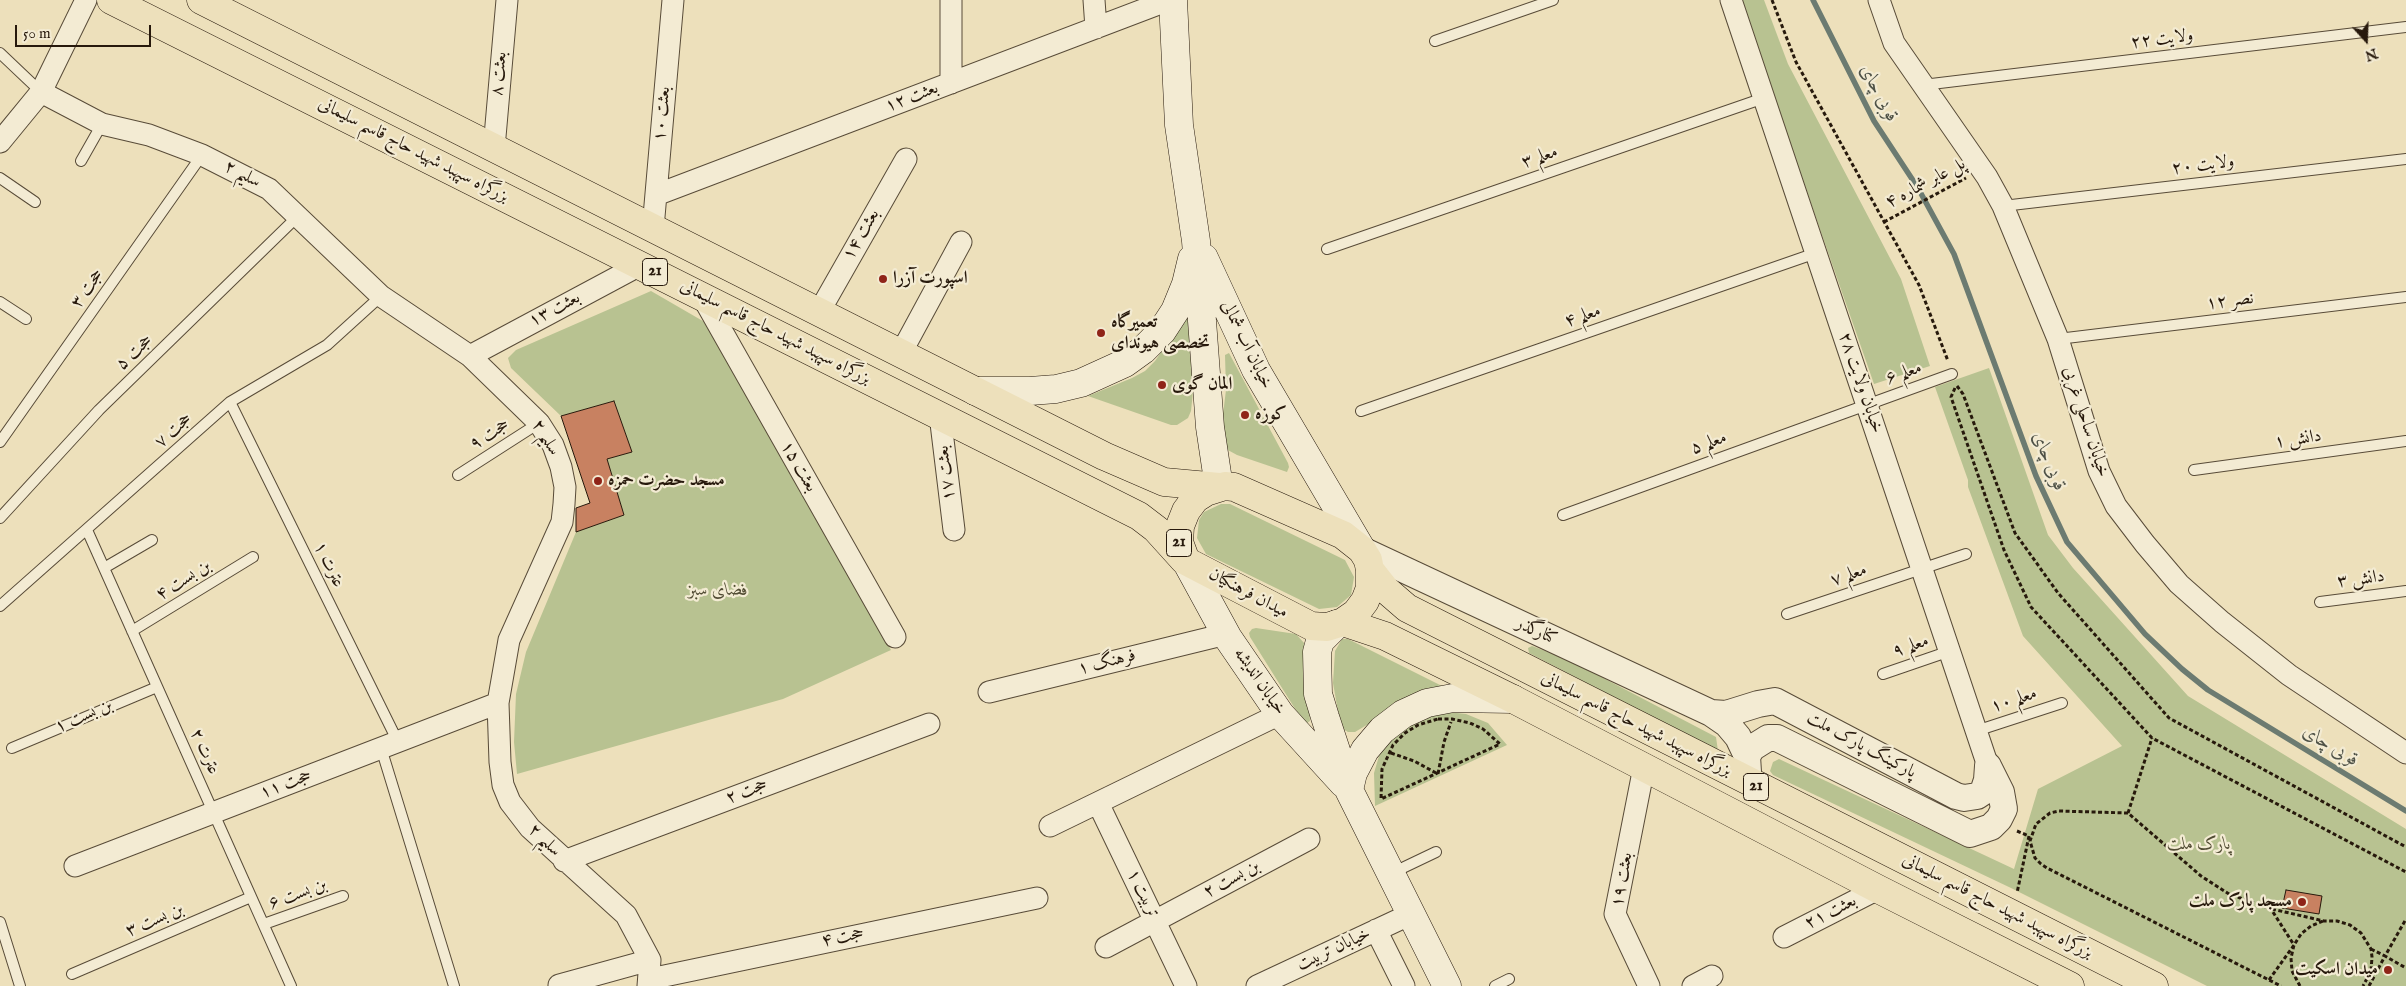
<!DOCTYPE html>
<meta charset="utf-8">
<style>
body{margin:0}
#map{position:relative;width:2406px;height:986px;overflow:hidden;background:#ede0bb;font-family:"IM FELL English",serif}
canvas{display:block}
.north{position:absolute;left:2341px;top:15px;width:50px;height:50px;-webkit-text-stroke:4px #f3ebd3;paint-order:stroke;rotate:160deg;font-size:14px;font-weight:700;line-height:20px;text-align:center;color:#27190c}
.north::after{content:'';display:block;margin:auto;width:18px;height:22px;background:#27190c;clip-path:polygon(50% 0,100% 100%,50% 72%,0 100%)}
.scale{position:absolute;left:15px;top:25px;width:136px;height:22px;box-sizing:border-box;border:2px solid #27190c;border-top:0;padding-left:6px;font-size:15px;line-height:18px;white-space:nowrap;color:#27190c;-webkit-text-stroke:4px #f3ebd3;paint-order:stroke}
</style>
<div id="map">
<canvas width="2406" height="986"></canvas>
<div class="north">N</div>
<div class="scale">50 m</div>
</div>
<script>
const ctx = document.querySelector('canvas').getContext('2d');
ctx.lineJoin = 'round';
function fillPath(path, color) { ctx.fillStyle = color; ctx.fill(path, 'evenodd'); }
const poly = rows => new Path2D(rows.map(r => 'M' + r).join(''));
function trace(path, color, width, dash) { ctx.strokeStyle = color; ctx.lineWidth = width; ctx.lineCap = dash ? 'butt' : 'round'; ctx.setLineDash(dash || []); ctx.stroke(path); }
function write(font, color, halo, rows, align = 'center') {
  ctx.font = font + ' "IM FELL English",Amiri,serif'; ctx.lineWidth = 4.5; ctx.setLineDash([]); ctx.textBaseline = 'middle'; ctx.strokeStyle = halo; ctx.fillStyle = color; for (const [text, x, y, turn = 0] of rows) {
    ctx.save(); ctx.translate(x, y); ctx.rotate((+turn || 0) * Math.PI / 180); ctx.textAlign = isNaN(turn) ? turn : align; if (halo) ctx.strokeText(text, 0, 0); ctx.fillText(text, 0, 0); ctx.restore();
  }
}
fillPath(poly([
 [1740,0,1764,0,1788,64,1901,279,1930,366,1874,384],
 [651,291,708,324,891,650,783,699,517,774,514,742,516,694,526,652,576,532,624,515,607,459,632,452,614,401,561,416,511,368,508,358,516,350],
 [1186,316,1190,318,1194,382,1191,411,1188,418,1177,425,1171,425,1088,396,1132,378,1145,371,1155,361],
 [1229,353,1288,463,1289,467,1287,472,1237,455,1226,449,1222,422,1226,390,1225,355],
 [1989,368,2048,535,2073,568,2188,696,2406,829,2406,986,2207,986,2011,888,1773,775,1770,771,1773,762,1779,759,2014,869,2038,789,2122,746,2023,636,1968,487,1968,480,1935,387],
 [1221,504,1230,504,1345,560,1354,577,1351,595,1337,607,1319,609,1206,554,1197,538,1199,520,1204,512],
 [1256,628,1296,634,1304,643,1310,721,1307,723,1304,723,1250,637,1249,633,1252,629],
 [1342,639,1348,639,1448,689,1395,703,1370,723,1355,732,1348,732,1343,729,1340,723,1333,683,1335,651],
 [1532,646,1567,659,1716,737,1718,751,1529,653,1528,648],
 [1448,712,1466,714,1488,723,1507,745,1375,806,1374,773,1379,756,1388,741,1415,719]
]), '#b8c291');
trace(poly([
 [1813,0,1874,121,1918,188,1954,254,2036,476,2067,542,2145,634,2182,669,2208,690,2406,811]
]), '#6c7b71', 5.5);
const building = poly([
 [614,401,632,452,607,459,624,515,576,532,576,508,590,503,561,416,614,401],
 [2286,890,2322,896,2319,914,2282,908,2286,890]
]);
fillPath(building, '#c88161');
trace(building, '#27190c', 1);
const service = poly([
 [1435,41,1553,0],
 [0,53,41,92],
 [1923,85,2406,27],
 [81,161,102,124],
 [0,178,35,202],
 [2003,206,2406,159],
 [1327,249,1764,98],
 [0,302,26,319],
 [2058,339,2406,297],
 [230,402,398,742],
 [1361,411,1816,253],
 [0,442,202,155],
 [2194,470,2406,441],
 [458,475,539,423],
 [1563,515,1952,374],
 [0,518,99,410,298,216],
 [87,530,291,986],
 [104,568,152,540],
 [2320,602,2406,591],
 [0,606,230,402,327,345,381,296],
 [1787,614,1966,554],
 [132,631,253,557],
 [1883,674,1950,651],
 [1976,731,2062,703],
 [12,748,157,687],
 [381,748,454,986],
 [1392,873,1436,852],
 [0,922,20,986],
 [264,924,343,896],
 [72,974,251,897],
 [1495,986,1509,979]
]);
const minor = poly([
 [1094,0,1096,28],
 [1731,0,1988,766],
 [1879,0,1894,43,1987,177,2003,206,2058,339,2099,471,2116,506,2145,544,2179,584,2222,622,2289,675,2406,753],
 [951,83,951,0],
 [41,92,102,124,149,135,202,155,269,189,381,296,470,356,539,423,553,445,561,467,565,487,564,504,562,522,509,640,498,703,500,762,503,785,510,802,530,828,626,915,650,960,648,986],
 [0,142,41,92,86,0],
 [494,148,507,0],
 [656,195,1169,0],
 [653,228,673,0],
 [702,296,895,637],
 [819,312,906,159],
 [901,353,961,242],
 [470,356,640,265],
 [940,415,954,530],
 [989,692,1226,634],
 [1644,767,1615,914,1649,986],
 [1098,803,1186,986],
 [1050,826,1280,714],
 [564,861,929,724],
 [75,866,498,703],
 [1376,930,1404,986],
 [1784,937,1878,889],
 [1106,947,1309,839],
 [650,979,1037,898],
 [559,985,650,960],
 [1257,986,1411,914],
 [1693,986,1712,976]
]);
const tertiary = poly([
 [1362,550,1711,713,1727,724,1738,737,1747,756],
 [1711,713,1726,714,1758,704,1775,701,1956,796,1964,798,1977,796,1983,792,1987,780,1988,766],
 [1748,772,1747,756,1752,748,1768,738,1777,738,1970,834,1991,827,1999,819,2004,809,2001,792,1988,766]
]);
const secondary = poly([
 [1173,0,1179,125,1196,241,1210,427,1219,487],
 [1204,258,1256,370,1362,550],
 [975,391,1030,391,1056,389,1081,383,1125,363,1143,350,1162,331,1175,311,1186,284,1192,259],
 [1186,561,1228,638,1280,714,1343,783],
 [1337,624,1320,641,1317,652,1318,694,1325,717,1349,790,1447,986],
 [1349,790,1353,773,1365,750,1382,730,1403,714,1427,703,1453,698,1513,699]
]);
const trunk = poly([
 [111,0,1139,516,1156,529,1184,560],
 [201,0,1104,456,1164,482,1219,487],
 [1370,570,1370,588,1365,601,1356,613,1343,622,1327,627,1311,626,1186,561,1179,542,1180,526,1186,511,1195,499,1206,492,1225,486,1234,487,1343,535,1362,550,1368,560,1370,570,1385,589,1407,608,2154,986],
 [1343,622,1385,636,1513,699,1878,889,2070,986]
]);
trace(service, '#584b38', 12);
trace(minor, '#584b38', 23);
trace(tertiary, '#584b38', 28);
trace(secondary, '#27190c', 29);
trace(trunk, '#27190c', 29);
trace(poly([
 [1772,0,1796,62,1919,285,1948,361],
 [1884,222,1966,178],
 [1957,386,1963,394,2015,533,2058,593,2169,718,2406,847],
 [1955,388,1951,397,2004,550,2031,607,2152,738,2406,872],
 [1438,719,1452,719,1470,723,1483,729,1500,744,1381,799,1382,769,1393,745,1405,733,1418,725,1438,719],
 [1391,753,1414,761,1438,774,1444,742,1451,722],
 [2128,813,2152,738],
 [2017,831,2029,836,2017,893],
 [2272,909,2324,921,2337,921,2350,925,2361,933,2371,949,2372,957,2371,971,2363,986],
 [2371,949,2385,956,2406,919],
 [2269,980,2294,945,2271,909,2229,894,2201,876,2128,813,2059,811,2050,813,2036,824,2030,841,2035,858,2041,864,2047,868,2269,980,2281,986],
 [2300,986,2292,971,2291,958,2294,945,2301,934,2311,926,2323,921],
 [2369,986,2385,956,2406,968]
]), '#27190c', 3, [4, 2.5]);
trace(service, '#f3ebd3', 10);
trace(minor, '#f3ebd3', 21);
trace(tertiary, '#f3ebd3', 26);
trace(secondary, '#f3ebd3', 28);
trace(trunk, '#ede0bb', 28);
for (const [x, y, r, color] of [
 [883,279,5,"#8f2418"],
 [1101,333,5,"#8f2418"],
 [1162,385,5,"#8f2418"],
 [1245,415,5,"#8f2418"],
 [598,481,5,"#8f2418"],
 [2302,902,5,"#8f2418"],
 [2388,970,5,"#8f2418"]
]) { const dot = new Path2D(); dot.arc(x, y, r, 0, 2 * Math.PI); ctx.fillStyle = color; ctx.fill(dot); trace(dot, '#f3ebd3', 2); }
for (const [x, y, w] of [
 [655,272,25],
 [1179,543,25],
 [1756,787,25]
]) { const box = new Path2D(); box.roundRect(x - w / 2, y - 13.5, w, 27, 4); ctx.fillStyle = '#f3ebd3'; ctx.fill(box); trace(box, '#27190c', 1); }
write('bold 16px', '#27190c', null, [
 ["21",655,272],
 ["21",1179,543],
 ["21",1756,787]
]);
write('18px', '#27190c', '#f3ebd3', [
 ["ولایت ۲۲",2162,40,-7],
 ["بعثت ۸",500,74,-85],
 ["بعثت ۱۲",912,98,-21],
 ["بعثت ۱۰",663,114,-85],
 ["بزرگراه سپهبد شهید حاج قاسم سلیمانی",413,151,27],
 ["معلم ۳",1540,158,-19],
 ["ولایت ۲۰",2203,166,-7],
 ["سلیم ۲",242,175,28],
 ["پل عابر شماره ۴",1926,184,-28],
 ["بعثت ۱۴",862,235,-60],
 ["حجت ۳",88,289,-55],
 ["نصر ۱۲",2230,302,-7],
 ["بعثت ۱۳",555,310,-28],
 ["معلم ۴",1583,317,-19],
 ["بزرگراه سپهبد شهید حاج قاسم سلیمانی",775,333,27],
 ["خیابان آب شمالی",1246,345,64],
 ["حجت ۵",135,353,-44],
 ["معلم ۶",1904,374,-19],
 ["خیابان ولایت ۲۸",1860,383,71],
 ["خیابان ساحلی غربی",2085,422,72],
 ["حجت ۷",174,431,-42],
 ["حجت ۹",490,435,-33],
 ["سلیم ۲",545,438,59],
 ["دانش ۱",2298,440,-8],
 ["معلم ۵",1709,444,-20],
 ["بعثت ۱۵",798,467,60],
 ["بعثت ۱۷",947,473,-97],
 ["عترت ۱",328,565,64],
 ["معلم ۷",1849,576,-19],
 ["دانش ۳",2361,580,-7],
 ["بن بست ۴",184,581,-32],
 ["میدان فرهنگیان",1248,594,28],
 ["کنارگذر",1536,632,25],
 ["معلم ۹",1911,647,-19],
 ["فرهنگ ۱",1107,663,-14],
 ["خیابان اندیشه",1259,682,55],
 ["معلم ۱۰",2014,701,-18],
 ["بن بست ۱",84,717,-23],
 ["بزرگراه سپهبد شهید حاج قاسم سلیمانی",1636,725,27],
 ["پارکینگ پارک ملت",1861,746,28],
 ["عترت ۲",204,752,66],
 ["حجت ۱۱",286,785,-21],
 ["حجت ۲",747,792,-21],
 ["سلیم ۲",544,841,44],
 ["بن بست ۲",1232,880,-28],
 ["بعثت ۱۹",1623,880,-80],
 ["تربیت ۱",1142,894,64],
 ["بن بست ۶",298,895,-20],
 ["بزرگراه سپهبد شهید حاج قاسم سلیمانی",1997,907,27],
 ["بعثت ۲۱",1831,913,-27],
 ["بن بست ۳",155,921,-23],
 ["حجت ۴",843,938,-12],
 ["خیابان تربیت",1334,950,-25]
]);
write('bold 18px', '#27190c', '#f3ebd3', [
 ["اسپورت آزرا",893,279],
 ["تعمیرگاه",1111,323],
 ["تخصصی هیوندای",1111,344],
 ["المان گوی",1172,385],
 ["کوزه",1255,415],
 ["مسجد حضرت حمزه",608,481],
 ["مسجد پارک ملت",2292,902,"right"],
 ["میدان اسکیت",2378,970,"right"]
], 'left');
write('italic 18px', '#524c34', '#f3ebd3', [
 ["فضای سبز",718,591],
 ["پارک ملت",2199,845]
]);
write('italic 19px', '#4f5247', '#f3ebd3', [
 ["قوبی چای",1878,94,62],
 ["قوبی چای",2048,462,68],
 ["قوبی چای",2330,747,31]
]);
</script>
